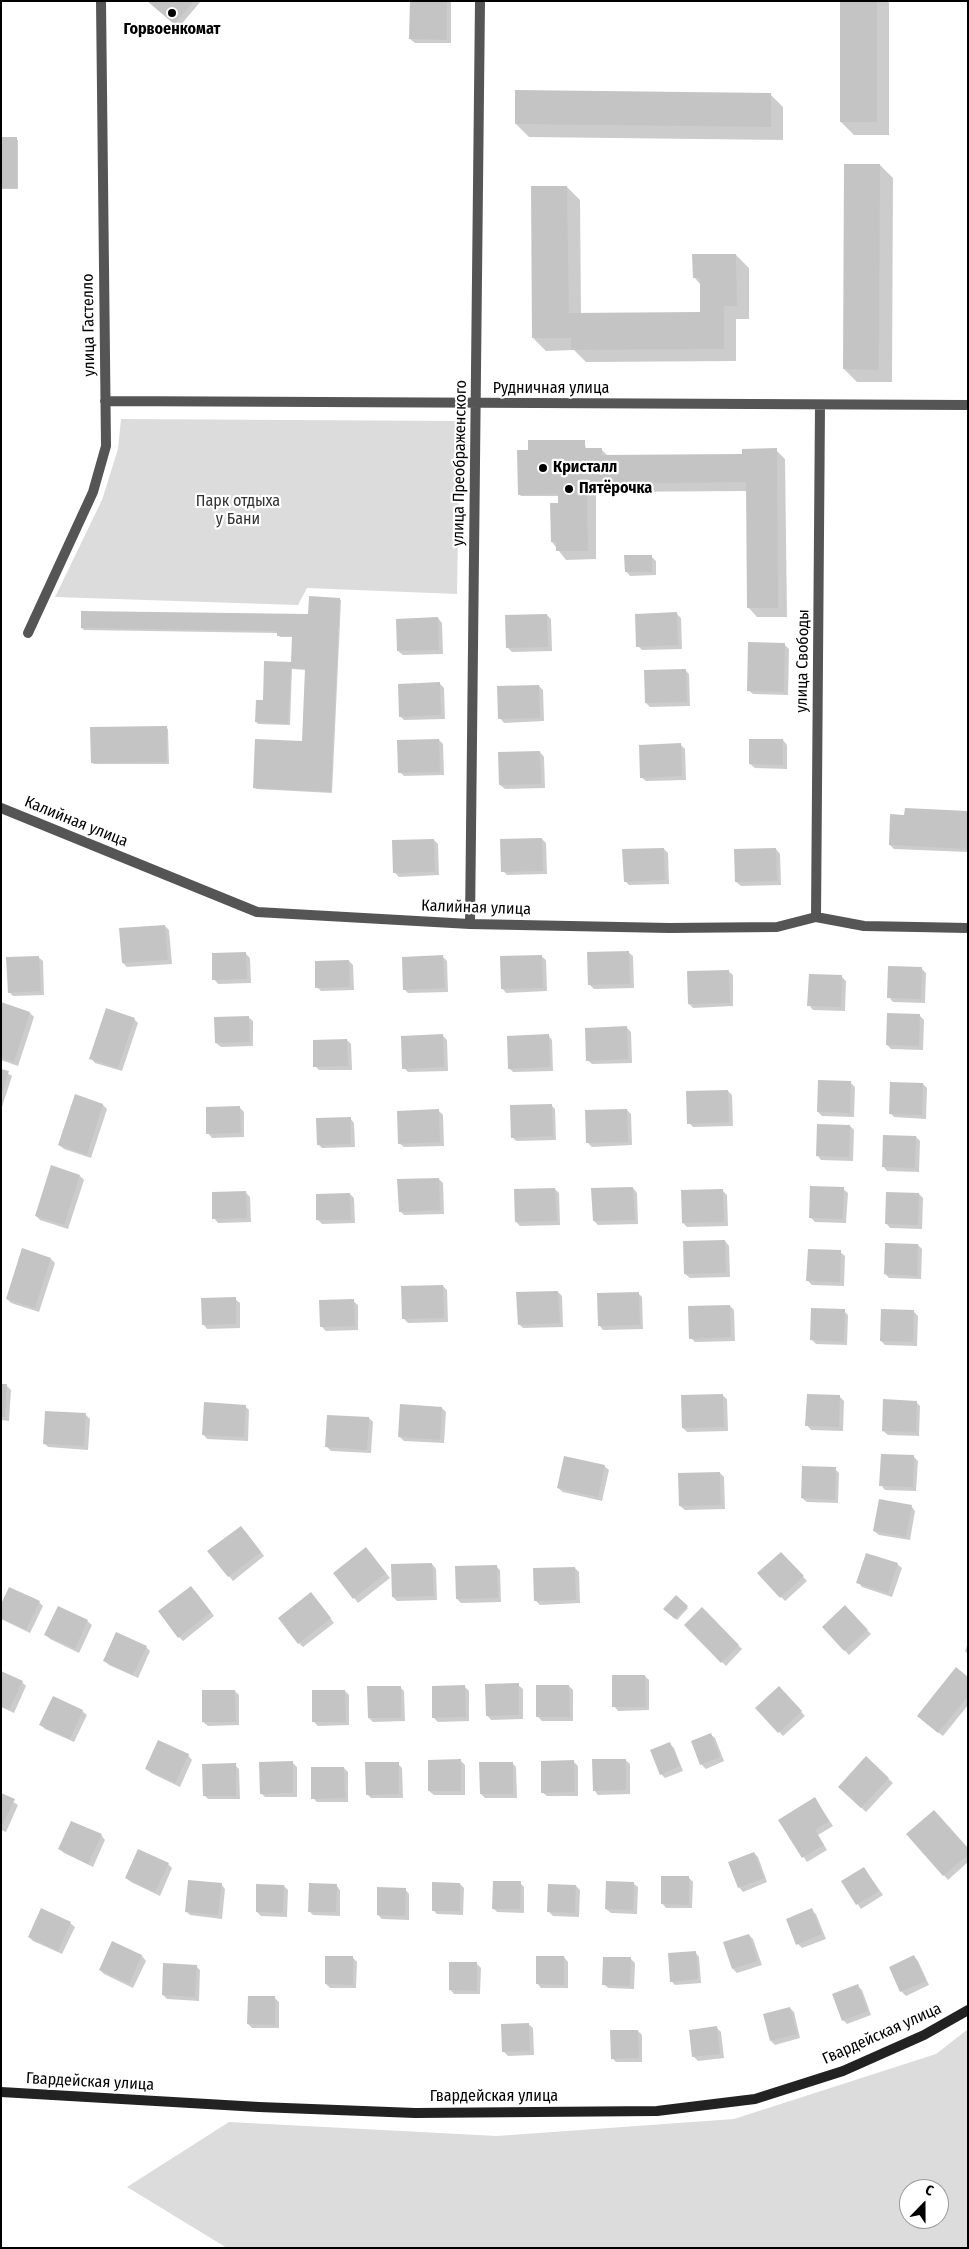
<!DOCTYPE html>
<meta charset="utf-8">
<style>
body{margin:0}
#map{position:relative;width:969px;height:2249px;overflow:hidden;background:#fff;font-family:"Fira Sans Condensed",sans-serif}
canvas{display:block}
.frame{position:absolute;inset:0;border:2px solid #000;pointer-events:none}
.north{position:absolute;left:899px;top:2179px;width:50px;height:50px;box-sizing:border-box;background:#fff;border:1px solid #999;border-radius:50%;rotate:22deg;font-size:14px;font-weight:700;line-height:20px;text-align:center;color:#000}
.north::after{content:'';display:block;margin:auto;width:18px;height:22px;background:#000;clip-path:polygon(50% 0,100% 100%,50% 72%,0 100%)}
</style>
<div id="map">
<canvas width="969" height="2249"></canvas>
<div class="frame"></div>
<div class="north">С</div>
</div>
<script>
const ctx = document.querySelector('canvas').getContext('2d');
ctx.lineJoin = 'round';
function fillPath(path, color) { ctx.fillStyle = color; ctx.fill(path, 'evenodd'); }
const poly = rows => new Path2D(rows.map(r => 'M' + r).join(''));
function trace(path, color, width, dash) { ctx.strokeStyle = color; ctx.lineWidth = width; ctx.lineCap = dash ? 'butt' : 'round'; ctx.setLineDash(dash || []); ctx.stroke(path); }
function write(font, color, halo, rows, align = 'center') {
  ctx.font = font + ' "Fira Sans Condensed",sans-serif'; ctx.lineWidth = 4.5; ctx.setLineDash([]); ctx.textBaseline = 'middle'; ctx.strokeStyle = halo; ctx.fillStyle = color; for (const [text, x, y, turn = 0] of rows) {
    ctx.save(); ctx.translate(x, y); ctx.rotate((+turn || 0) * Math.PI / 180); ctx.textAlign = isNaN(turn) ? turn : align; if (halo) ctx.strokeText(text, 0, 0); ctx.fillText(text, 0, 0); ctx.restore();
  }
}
fillPath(poly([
 [121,419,460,421,457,594,307,588,298,605,55,597,102,500,118,449],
 [968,2029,968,2248,227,2248,127,2187,229,2122,497,2136,734,2119,936,2054],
 [909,2189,939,2189,939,2219,909,2219]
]), '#dcdcdc');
fillPath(poly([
 [148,1,201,1,179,27],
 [411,1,451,1,451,43,415,43,410,39],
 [841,1,889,1,889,135,854,135,841,122],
 [770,94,783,107,783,140,529,137,516,124],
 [1,138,18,140,18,189,1,189],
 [880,165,893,178,892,382,857,382,844,369],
 [567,187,580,200,581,315,701,313,701,285,694,277,736,255,749,268,749,319,736,319,736,361,586,362,574,350,546,351,533,338],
 [584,441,586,449,601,449,608,456,744,455,776,450,785,459,787,617,757,617,749,608,747,491,596,492,596,559,566,560,552,542,559,496,521,496,519,494,529,451],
 [651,556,656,561,656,575,630,576,626,571],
 [339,599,341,600,332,793,256,789,254,787,303,742,306,670,292,669,290,725,258,724,256,722,264,702,292,664,293,637,280,637,278,633,84,630,82,628,309,615],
 [677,614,681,618,682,649,642,650,638,646],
 [547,615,551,619,552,651,512,652,508,648],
 [438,618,442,623,443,654,403,655,398,651],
 [785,645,789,649,788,695,753,694,748,690],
 [685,670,689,674,690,706,650,707,646,703],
 [440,684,444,688,445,719,404,720,400,716],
 [539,686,543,690,544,721,504,723,500,718],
 [166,728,168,729,169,764,94,764,92,763],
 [439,740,443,744,444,775,404,776,400,772],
 [783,740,787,745,787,769,755,768,750,764],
 [681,745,685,749,686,780,646,781,641,777],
 [540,752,544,757,545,788,505,789,500,785],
 [968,813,968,852,894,849,890,845],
 [542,839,546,843,547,874,507,875,503,871],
 [434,840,438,844,439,875,399,877,394,872],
 [664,849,668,853,669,884,629,885,625,881],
 [776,849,780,854,781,885,741,886,736,882],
 [165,926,169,930,172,964,127,967,123,963],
 [628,952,633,956,634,988,594,989,589,984],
 [246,954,250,958,251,983,218,984,214,979],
 [541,956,546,960,547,991,506,993,502,988],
 [38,957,43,961,44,995,13,996,9,992],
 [443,957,447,961,448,992,408,993,404,989],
 [349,961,353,965,354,990,321,991,317,987],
 [921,968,926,973,925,1003,893,1002,889,997],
 [728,971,733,975,733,1006,693,1008,689,1004],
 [841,976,846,981,845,1011,813,1010,809,1005],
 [1,1007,30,1013,34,1017,18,1066,1,1060],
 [920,1016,924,1020,923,1050,891,1049,887,1045],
 [248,1017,253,1021,253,1046,221,1047,216,1043],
 [134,1019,138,1023,122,1071,95,1063,91,1058],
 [627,1028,631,1032,632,1063,592,1064,587,1060],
 [548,1035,552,1040,553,1071,513,1072,509,1068],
 [443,1036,447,1040,448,1071,408,1072,404,1068],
 [347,1040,351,1044,352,1070,319,1070,315,1066],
 [1,1070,12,1076,1,1110],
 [851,1083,855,1087,854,1117,822,1116,818,1112],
 [923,1084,927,1088,926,1119,894,1117,890,1113],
 [728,1091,732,1095,733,1126,693,1127,689,1123],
 [75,1096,103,1105,107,1109,91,1158,64,1149,59,1145],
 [551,1105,555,1109,556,1140,516,1141,512,1137],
 [240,1108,244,1112,244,1137,212,1138,208,1133],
 [627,1110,631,1114,632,1145,592,1147,587,1142],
 [439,1111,443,1115,444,1146,404,1147,399,1143],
 [350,1118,354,1123,355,1147,322,1148,318,1144],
 [850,1126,854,1130,853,1161,821,1160,817,1155],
 [916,1137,920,1141,919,1172,887,1171,883,1166],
 [80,1176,84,1180,68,1229,40,1220,36,1216],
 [439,1179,443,1183,444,1214,404,1215,400,1211],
 [633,1188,637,1193,638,1224,598,1225,594,1221],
 [555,1189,559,1193,560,1225,520,1226,516,1222],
 [843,1189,848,1193,846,1223,815,1222,811,1218],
 [722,1190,727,1195,728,1226,687,1227,683,1223],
 [246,1193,250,1197,251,1222,218,1223,214,1218],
 [887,1193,919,1194,923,1198,922,1229,890,1228,886,1223],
 [350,1194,354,1198,355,1223,322,1224,318,1220],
 [725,1241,729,1246,730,1277,690,1278,685,1274],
 [918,1245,922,1249,921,1279,889,1278,885,1274],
 [840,1252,845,1256,844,1286,812,1285,808,1281],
 [51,1259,55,1263,39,1312,11,1303,7,1299],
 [443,1286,447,1290,448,1322,408,1323,404,1319],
 [558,1292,562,1296,563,1327,523,1328,519,1324],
 [638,1293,642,1297,643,1329,603,1330,599,1325],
 [235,1299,240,1303,240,1328,207,1329,203,1324],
 [353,1301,358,1305,358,1330,326,1331,321,1326],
 [730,1306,734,1310,735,1341,695,1342,691,1338],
 [844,1311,848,1315,847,1345,816,1344,812,1340],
 [914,1312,918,1316,917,1346,885,1345,881,1341],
 [1,1385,7,1386,11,1390,9,1421,1,1420],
 [722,1395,727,1399,728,1431,687,1432,683,1428],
 [839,1396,844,1401,843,1431,811,1430,807,1425],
 [916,1402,920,1406,919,1436,888,1435,883,1431],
 [245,1406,249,1410,248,1441,207,1439,203,1434],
 [442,1408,446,1412,444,1443,404,1441,400,1437],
 [86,1415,90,1419,88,1450,48,1447,44,1443],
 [369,1418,373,1422,371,1453,331,1451,327,1447],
 [913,1456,918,1461,916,1491,885,1490,881,1485],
 [604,1466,609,1470,602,1501,563,1492,558,1488],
 [835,1469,839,1473,838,1503,807,1502,802,1498],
 [720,1473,724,1477,725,1509,685,1510,680,1506],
 [911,1506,915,1511,910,1540,879,1535,874,1531],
 [245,1531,264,1556,233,1581,209,1552],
 [370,1553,390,1578,358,1603,335,1573],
 [781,1553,807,1581,785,1601,759,1573],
 [432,1564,436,1569,437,1600,397,1601,393,1597],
 [897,1564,902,1568,892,1597,862,1587,858,1582],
 [496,1566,500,1570,501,1602,461,1603,457,1599],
 [575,1568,579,1572,580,1603,540,1605,535,1600],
 [195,1591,214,1616,183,1641,179,1637],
 [676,1597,688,1608,677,1620,665,1609],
 [315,1598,334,1623,303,1647,299,1643],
 [39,1602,43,1606,30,1633,1,1619,1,1607],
 [845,1607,871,1634,849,1655,823,1627],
 [702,1609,742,1649,726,1666,685,1625],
 [87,1621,92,1625,79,1653,50,1639,46,1635],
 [968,1643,968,1654,965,1651],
 [146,1647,150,1651,138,1678,109,1665,105,1661],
 [1,1672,22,1682,26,1686,14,1713,1,1707],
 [645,1676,649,1680,649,1710,618,1711,614,1706],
 [968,1678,968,1705,943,1736,922,1720],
 [518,1685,523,1689,523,1719,491,1720,487,1715],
 [569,1686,573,1690,573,1721,542,1721,538,1717],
 [400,1687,404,1691,405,1721,373,1722,369,1718],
 [465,1687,469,1691,469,1721,438,1722,433,1717],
 [779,1688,805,1716,783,1736,757,1708],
 [235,1691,239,1695,239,1725,208,1726,203,1722],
 [345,1691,349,1695,349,1725,318,1726,314,1722],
 [82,1711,87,1715,74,1742,45,1729,41,1725],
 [710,1734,715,1738,724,1761,706,1769,701,1764],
 [670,1744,674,1748,683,1771,665,1778,661,1774],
 [188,1755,192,1760,180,1787,151,1773,147,1769],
 [866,1758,893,1783,866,1812,839,1787],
 [460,1760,465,1765,465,1795,434,1795,429,1791],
 [625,1760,630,1764,630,1794,598,1795,594,1790],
 [292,1762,297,1767,297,1797,265,1797,261,1793],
 [574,1762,578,1766,578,1796,547,1796,542,1792],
 [512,1763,516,1767,517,1798,485,1798,481,1794],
 [398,1764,402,1768,403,1798,371,1798,367,1794],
 [235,1765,239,1769,240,1799,208,1799,204,1795],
 [344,1768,348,1772,348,1802,317,1802,313,1798],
 [1,1794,18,1805,6,1832,1,1830],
 [815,1799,833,1826,818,1835,827,1850,807,1862,780,1820],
 [908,1834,968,1849,968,1862,948,1880],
 [101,1835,105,1840,93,1867,64,1853,60,1849],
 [754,1853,758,1857,767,1882,743,1892,739,1887],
 [168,1864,172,1868,160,1896,131,1882,126,1878],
 [864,1868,883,1895,861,1909,842,1882],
 [689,1878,693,1882,692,1908,666,1908,662,1903],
 [520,1883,524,1887,524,1913,497,1912,493,1908],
 [633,1883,638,1887,637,1914,611,1913,606,1909],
 [221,1884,225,1889,222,1919,190,1915,186,1911],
 [460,1884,464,1888,463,1915,437,1914,433,1910],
 [336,1885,340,1890,340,1916,313,1915,309,1911],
 [284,1886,288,1890,287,1917,261,1916,257,1912],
 [576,1886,580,1890,579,1917,553,1916,549,1912],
 [405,1889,409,1894,409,1920,382,1919,378,1915],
 [811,1910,816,1914,826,1939,802,1948,798,1944],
 [70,1923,75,1927,62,1954,33,1941,29,1937],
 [749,1935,753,1939,762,1965,737,1973,733,1969],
 [113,1943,142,1956,146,1961,133,1988,104,1974,100,1970],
 [695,1952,699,1957,701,1983,675,1985,671,1981],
 [914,1956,918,1961,929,1985,906,1996,902,1992,890,1967],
 [564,1957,568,1962,568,1988,541,1988,537,1983],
 [353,1958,357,1962,356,1988,330,1988,326,1984],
 [630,1958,635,1963,634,1989,608,1988,604,1984],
 [477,1964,481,1968,480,1994,454,1994,450,1989],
 [196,1966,200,1970,199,2001,167,1999,163,1995],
 [858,1986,862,1990,871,2015,847,2024,843,2020],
 [275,1998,279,2002,279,2028,252,2028,248,2024],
 [790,2008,794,2012,800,2038,775,2045,771,2041],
 [528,2024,533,2028,534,2055,508,2056,504,2052],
 [716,2027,721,2032,724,2058,698,2061,694,2057,691,2031],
 [638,2031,642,2035,642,2062,616,2062,612,2058]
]), '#0003');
fillPath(poly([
 [147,1,194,1,174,24],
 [410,1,447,1,447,40,409,39],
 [840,1,877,1,877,122,840,122],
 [515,90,771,93,771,127,515,124],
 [1,137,17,137,17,188,1,188],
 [844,164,880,164,879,370,843,369],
 [531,186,567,186,569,313,700,312,700,278,693,278,692,254,736,254,737,306,724,306,724,349,571,350,571,338,532,338],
 [528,440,585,440,585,448,602,448,602,455,742,454,742,449,777,448,778,608,747,608,746,482,587,484,588,551,556,551,556,542,551,542,550,503,558,503,558,494,518,495,517,450,528,450],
 [624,555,652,555,652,572,625,572],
 [309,596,340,598,331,792,253,788,255,739,302,741,305,669,291,668,288,724,255,722,256,700,263,700,264,661,291,662,292,636,277,636,277,631,81,628,81,611,308,614],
 [677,612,678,645,636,647,635,614],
 [547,614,548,647,506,648,505,615],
 [438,617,439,650,397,651,396,619],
 [748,642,785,643,784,692,747,691],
 [686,669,687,702,645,703,644,670],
 [440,682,441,715,399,717,398,684],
 [539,685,540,718,498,719,497,686],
 [167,726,167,762,91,763,90,727],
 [439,739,440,772,398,773,397,740],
 [749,739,783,739,783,765,749,764],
 [681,743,682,776,640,778,639,745],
 [540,751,541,784,499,785,498,752],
 [905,808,968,811,968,849,889,845,890,814,904,815],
 [542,838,543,871,501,872,500,839],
 [434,839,435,872,393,873,392,840],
 [664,848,665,880,624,882,622,849],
 [776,848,777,881,735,882,734,849],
 [165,925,168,960,122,963,119,928],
 [629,951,630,984,588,985,587,952],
 [246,952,247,979,212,980,212,953],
 [443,955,445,988,403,990,402,957],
 [542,955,543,988,501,989,500,956],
 [39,956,41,991,8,993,6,957],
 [349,960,350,987,315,988,315,961],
 [888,966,922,967,921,999,887,998],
 [729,970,730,1003,688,1004,687,971],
 [809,974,842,975,841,1007,807,1006],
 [1,1002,30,1012,14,1062,1,1058],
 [106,1008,135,1018,118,1068,89,1059],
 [887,1013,920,1014,919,1046,886,1045],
 [249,1016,250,1042,215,1043,214,1017],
 [627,1026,628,1059,586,1061,585,1028],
 [443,1034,444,1067,402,1069,401,1036],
 [549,1034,550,1067,508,1069,507,1036],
 [347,1039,348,1066,313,1067,313,1040],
 [1,1069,9,1071,2,1093,1,1093],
 [818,1080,851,1081,850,1113,817,1112],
 [890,1082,923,1083,922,1115,889,1114],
 [728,1090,729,1122,687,1124,686,1091],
 [75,1094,103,1104,87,1155,58,1145],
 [552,1104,553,1136,511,1138,510,1105],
 [240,1106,241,1133,206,1134,206,1107],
 [439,1109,440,1142,398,1144,397,1111],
 [627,1109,628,1142,586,1143,585,1110],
 [351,1117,351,1144,317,1145,316,1118],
 [817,1124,850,1125,849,1157,816,1156],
 [883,1135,916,1136,915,1168,882,1167],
 [51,1165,80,1175,64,1225,35,1216],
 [439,1178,440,1210,399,1212,397,1179],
 [810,1186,844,1187,843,1219,809,1218],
 [633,1187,635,1220,593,1221,591,1188],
 [555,1188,557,1221,515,1222,514,1189],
 [723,1189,724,1222,682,1223,681,1190],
 [246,1191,247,1218,212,1219,212,1192],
 [886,1192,919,1193,918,1225,885,1224],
 [350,1193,351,1220,316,1220,316,1194],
 [725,1240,726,1273,684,1274,683,1241],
 [885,1243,918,1244,917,1276,884,1274],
 [22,1248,51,1258,35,1308,6,1299],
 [808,1249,841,1250,840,1282,806,1281],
 [443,1285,444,1318,402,1319,401,1286],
 [558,1291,560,1323,518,1325,516,1292],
 [639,1292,640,1325,598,1326,597,1293],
 [236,1297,236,1324,202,1325,201,1298],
 [354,1299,355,1326,320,1327,319,1300],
 [730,1305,731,1337,689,1339,688,1306],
 [811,1308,845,1309,844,1342,810,1340],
 [881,1309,914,1310,913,1342,880,1341],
 [1,1384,7,1384,5,1417,1,1417],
 [723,1394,724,1427,682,1428,681,1395],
 [807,1394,840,1395,839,1427,805,1426],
 [883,1399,917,1401,916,1432,882,1431],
 [204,1402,246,1405,244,1437,202,1435],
 [400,1404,442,1407,440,1440,398,1437],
 [45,1411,86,1413,84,1446,43,1444],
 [327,1415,369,1417,367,1450,325,1447],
 [881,1454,914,1455,913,1487,879,1486],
 [564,1456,605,1465,598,1497,557,1488],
 [802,1466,836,1467,835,1500,801,1498],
 [720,1472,721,1505,679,1506,678,1473],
 [879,1499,912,1505,906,1537,873,1531],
 [241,1526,261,1552,228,1577,207,1551],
 [366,1547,386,1573,353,1599,333,1573],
 [781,1552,804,1576,780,1598,757,1573],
 [866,1553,898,1563,888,1593,856,1583],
 [432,1563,434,1596,392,1597,391,1564],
 [497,1565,498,1598,456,1599,455,1566],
 [575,1567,576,1600,534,1601,533,1568],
 [191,1586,211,1612,178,1638,158,1611],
 [9,1587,40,1601,26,1630,1,1618,1,1604],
 [311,1592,331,1618,298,1644,278,1618],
 [676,1595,688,1606,675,1619,663,1609],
 [845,1605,868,1630,844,1651,822,1627],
 [58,1606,88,1620,75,1649,44,1635],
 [702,1607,739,1645,721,1663,684,1625],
 [116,1632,147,1646,133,1675,103,1661],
 [956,1667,968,1677,968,1696,938,1733,917,1716],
 [1,1671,23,1681,9,1710,1,1706],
 [612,1675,645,1675,646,1707,612,1707],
 [519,1683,519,1715,486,1716,485,1684],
 [465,1685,466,1717,432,1718,432,1686],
 [536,1685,569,1685,570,1717,536,1717],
 [367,1686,401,1686,401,1718,368,1718],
 [779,1686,802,1711,778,1733,755,1708],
 [202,1690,235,1690,236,1722,202,1722],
 [312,1690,345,1690,346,1722,312,1722],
 [53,1696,83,1710,70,1739,39,1725],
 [711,1733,720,1757,700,1765,691,1741],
 [158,1740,189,1754,175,1783,145,1769],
 [670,1742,680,1766,660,1775,650,1750],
 [866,1756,889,1778,861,1808,838,1787],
 [461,1759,461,1791,428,1791,428,1760],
 [592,1759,626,1759,626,1790,593,1791],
 [574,1760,575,1792,541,1793,541,1761],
 [293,1761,293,1793,260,1794,259,1762],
 [365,1762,399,1762,399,1794,366,1795],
 [479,1762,513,1762,513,1794,480,1794],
 [236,1763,236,1796,203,1796,202,1764],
 [311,1767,344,1767,345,1798,311,1799],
 [1,1793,15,1799,1,1828],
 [815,1797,829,1821,815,1830,824,1845,802,1858,778,1820],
 [934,1810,968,1848,968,1855,943,1876,906,1834],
 [71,1821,102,1834,88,1864,58,1849],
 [138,1849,169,1863,155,1892,125,1878],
 [754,1852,764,1878,738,1888,728,1862],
 [864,1867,879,1891,856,1905,841,1881],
 [661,1876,689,1876,689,1905,661,1904],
 [188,1880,222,1883,218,1915,185,1912],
 [493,1881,521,1881,520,1909,492,1909],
 [606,1881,634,1882,633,1910,605,1909],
 [432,1882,460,1883,460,1911,432,1911],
 [309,1883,337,1884,336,1912,308,1912],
 [256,1884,284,1885,283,1913,256,1912],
 [548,1884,576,1885,575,1913,547,1912],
 [377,1887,406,1888,405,1916,377,1915],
 [41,1908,71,1922,58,1951,28,1937],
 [812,1908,822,1934,796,1945,786,1919],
 [749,1934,758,1961,732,1969,723,1942],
 [112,1941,142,1955,129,1984,99,1970],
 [696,1951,698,1979,670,1982,668,1953],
 [914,1955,926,1981,900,1992,889,1967],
 [325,1956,353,1956,353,1985,325,1984],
 [536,1956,564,1956,564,1985,536,1984],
 [603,1957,631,1957,630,1986,602,1985],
 [449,1962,477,1962,477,1991,449,1990],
 [163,1963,197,1965,195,1997,162,1995],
 [858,1984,868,2011,842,2021,832,1994],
 [248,1996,275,1996,275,2025,247,2024],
 [790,2007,797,2034,770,2041,763,2014],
 [529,2023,530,2051,502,2052,501,2024],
 [717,2026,720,2054,692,2057,689,2030],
 [610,2030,638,2030,639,2058,611,2059]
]), '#c4c4c4');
trace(poly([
 [105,401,968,405],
 [28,633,93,492,106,446,101,1],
 [1,808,257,912,470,924,669,928,777,927,816,917,864,926,968,928],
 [816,917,820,405],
 [470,924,480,1]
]), '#555', 10);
trace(poly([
 [1,2092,259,2107,415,2113,657,2111,755,2099,843,2071,924,2035,968,2010]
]), '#222', 10);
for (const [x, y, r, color] of [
 [172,13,5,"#000"],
 [543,468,5,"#000"],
 [569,489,5,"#000"]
]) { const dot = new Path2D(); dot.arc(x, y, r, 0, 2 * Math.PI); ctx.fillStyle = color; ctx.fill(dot); trace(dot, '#fff', 2); }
write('bold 16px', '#000', '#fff', [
 ["Горвоенкомат",172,30,"center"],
 ["Кристалл",553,468],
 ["Пятёрочка",579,489]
], 'left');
write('16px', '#000', '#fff', [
 ["улица Гастелло",89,325,-91],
 ["Рудничная улица",551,389],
 ["улица Преображенского",460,463,-89],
 ["улица Свободы",803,661,-89],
 ["Калийная улица",76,822,22],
 ["Калийная улица",476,908,2],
 ["Гвардейская улица",882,2034,-24],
 ["Гвардейская улица",90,2082,3],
 ["Гвардейская улица",494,2097]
]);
write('16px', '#333', '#fff', [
 ["Парк отдыха",238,502],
 ["у Бани",238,520]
]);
</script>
